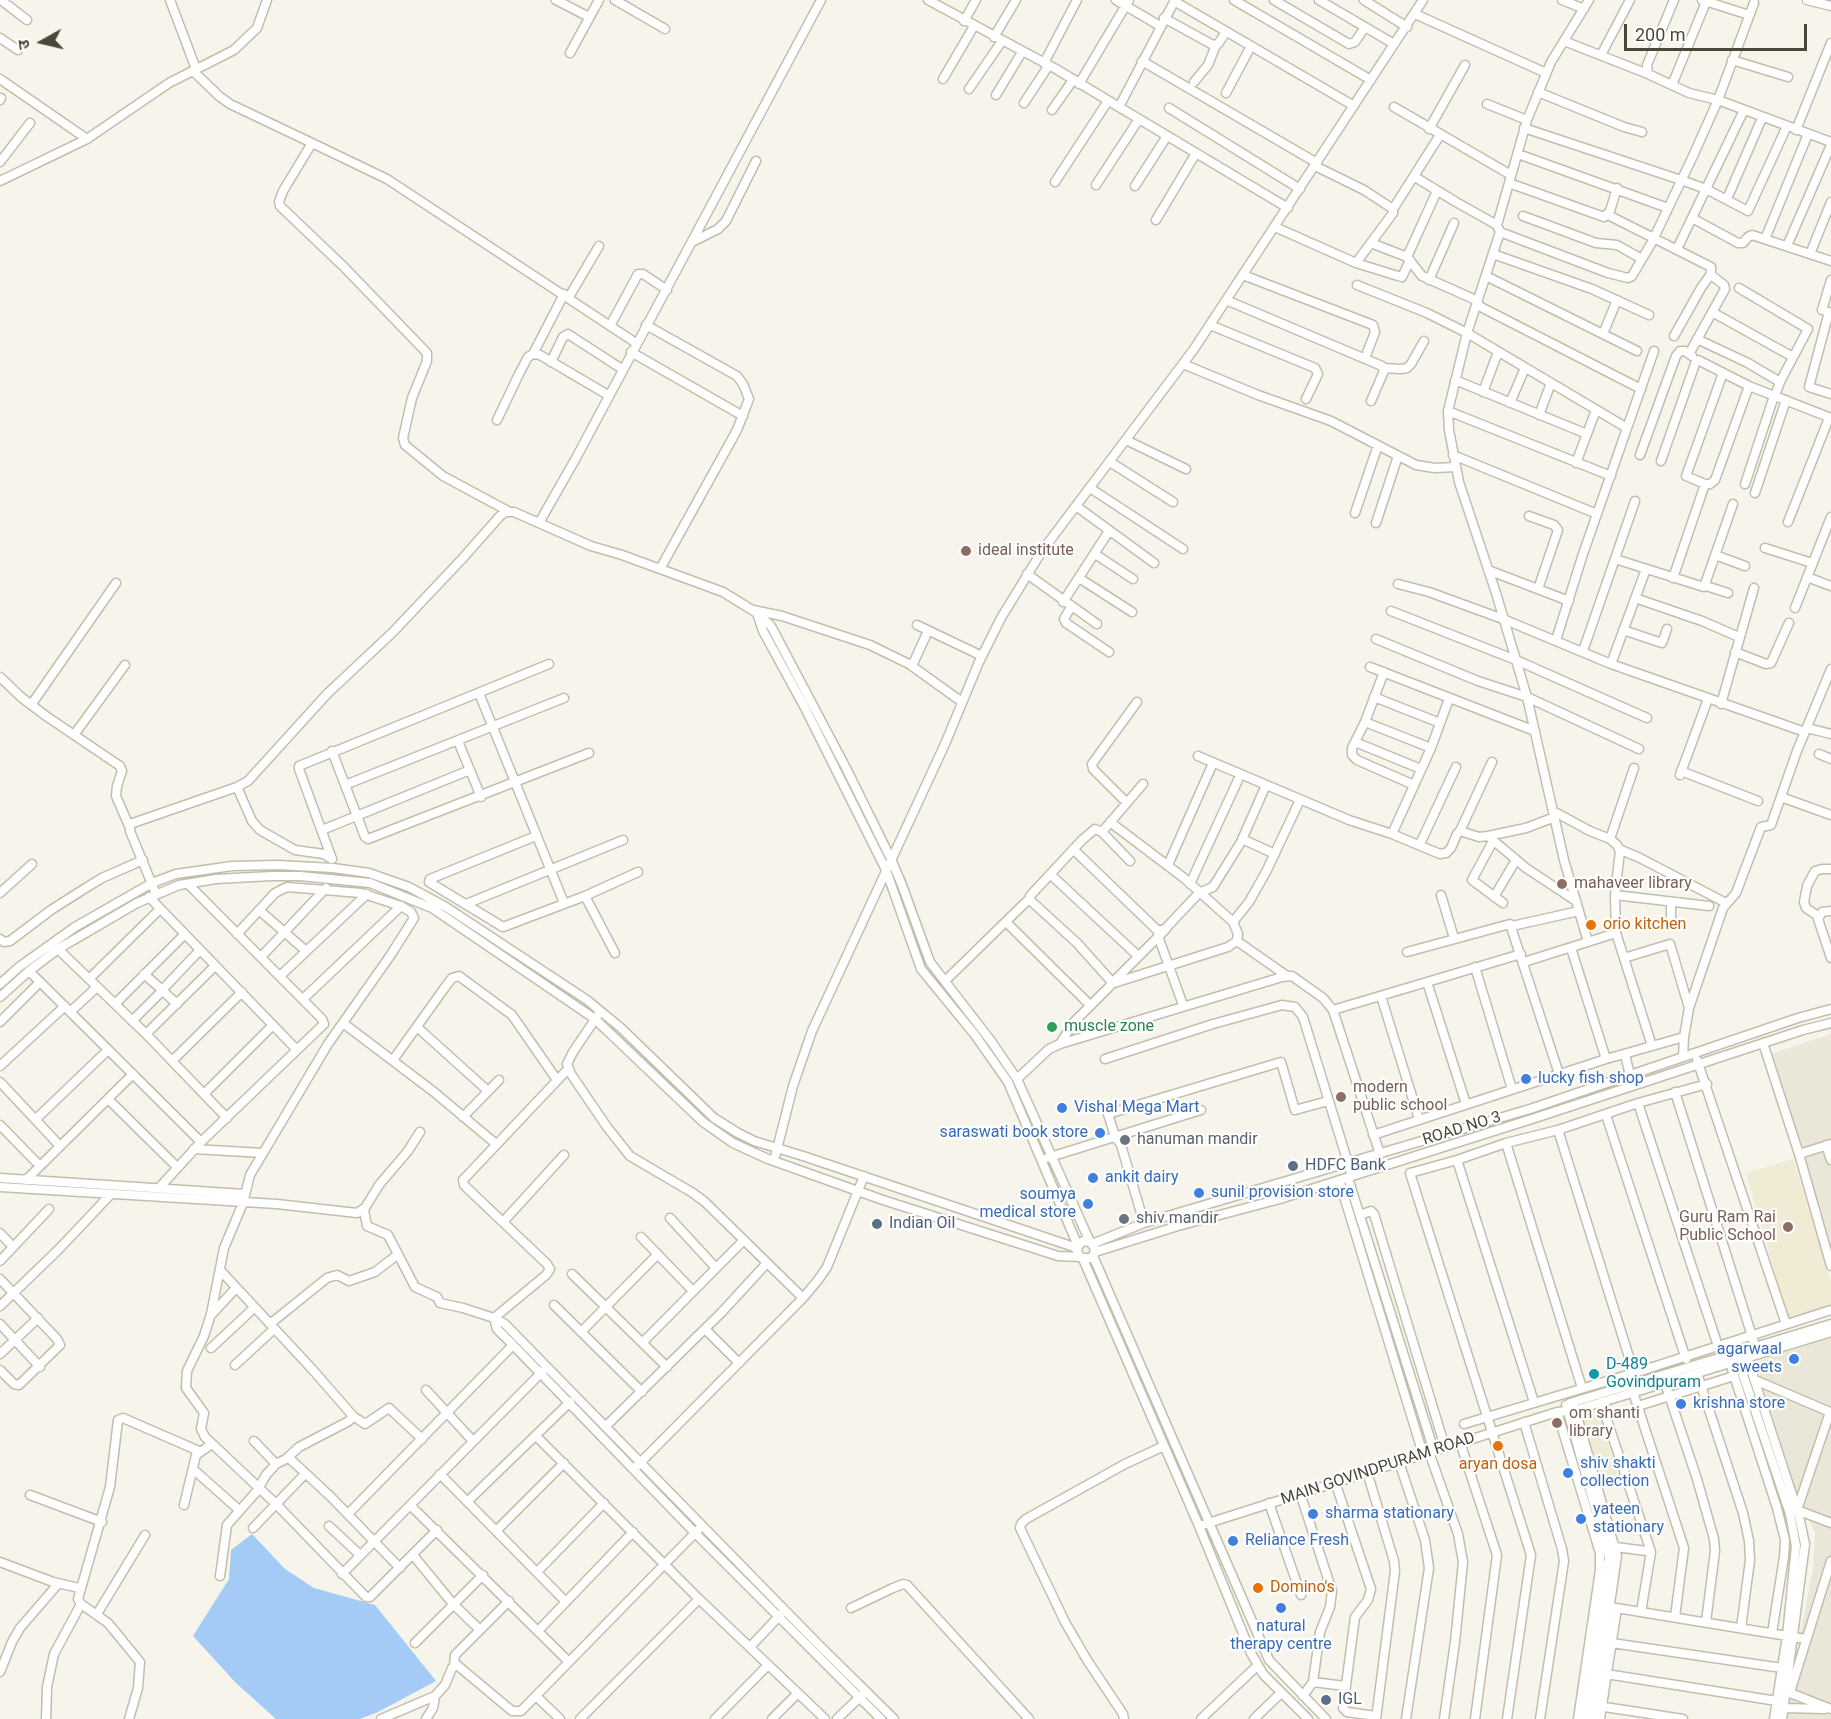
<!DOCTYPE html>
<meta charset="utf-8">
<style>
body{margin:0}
#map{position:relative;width:1831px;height:1719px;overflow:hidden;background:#f6f4eb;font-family:Roboto,"Noto Sans Devanagari",sans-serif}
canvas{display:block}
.north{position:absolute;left:12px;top:12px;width:60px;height:60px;-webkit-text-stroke:4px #fff;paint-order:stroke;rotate:262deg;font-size:16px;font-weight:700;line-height:24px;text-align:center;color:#4b4638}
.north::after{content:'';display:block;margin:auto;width:21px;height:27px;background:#4b4638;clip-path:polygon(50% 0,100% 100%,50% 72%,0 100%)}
.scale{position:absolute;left:1624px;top:24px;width:183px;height:27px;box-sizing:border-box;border:3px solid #4b4638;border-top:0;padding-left:8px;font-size:18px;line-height:21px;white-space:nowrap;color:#4b4638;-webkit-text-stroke:4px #fff;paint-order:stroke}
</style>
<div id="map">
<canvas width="1831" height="1719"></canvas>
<div class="north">उ</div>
<div class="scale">200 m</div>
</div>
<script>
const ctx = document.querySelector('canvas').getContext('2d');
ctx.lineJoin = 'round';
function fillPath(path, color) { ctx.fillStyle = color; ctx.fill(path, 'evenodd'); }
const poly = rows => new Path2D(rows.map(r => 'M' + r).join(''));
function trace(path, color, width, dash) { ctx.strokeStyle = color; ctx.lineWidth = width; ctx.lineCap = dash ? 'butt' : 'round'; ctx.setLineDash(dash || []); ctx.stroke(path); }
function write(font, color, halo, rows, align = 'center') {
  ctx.font = font + ' Roboto,sans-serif'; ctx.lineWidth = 4.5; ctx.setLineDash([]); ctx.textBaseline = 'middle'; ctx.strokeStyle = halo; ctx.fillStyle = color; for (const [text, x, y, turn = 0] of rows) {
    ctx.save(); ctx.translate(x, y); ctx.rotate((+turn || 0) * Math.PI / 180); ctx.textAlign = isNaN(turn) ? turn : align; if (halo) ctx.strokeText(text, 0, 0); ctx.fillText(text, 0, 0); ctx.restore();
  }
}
fillPath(poly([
 [1831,1034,1831,1267,1768,1055],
 [1831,1337,1831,1719,1784,1719,1813,1568,1815,1533,1811,1524,1801,1509,1756,1362]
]), '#ebe7d8');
fillPath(poly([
 [1793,1159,1831,1282,1831,1306,1789,1320,1746,1173],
 [1596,1411,1599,1421,1602,1421,1619,1482,1604,1488,1582,1418]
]), '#f0ebd4');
fillPath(poly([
 [252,1534,285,1569,314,1588,375,1605,436,1681,378,1712,360,1719,276,1719,236,1683,193,1636,229,1579,231,1550]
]), '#a4cbf6');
const minor = poly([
 [1,0,27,20],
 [170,0,196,69],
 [556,0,589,17],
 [615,0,665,29],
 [928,0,1056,69,1119,107,1175,0],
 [1116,0,1160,26],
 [1234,0,1371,80],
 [1274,0,1349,44,1355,42,1365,27],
 [1319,0,1394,44],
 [1364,0,1407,27],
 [1562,0,1584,9],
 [1674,0,1647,65,1648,74,1689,93,1718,100,1831,142],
 [1702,0,1749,15],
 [1807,0,1831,6],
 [1174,1,1354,106],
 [1415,14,1546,73],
 [1164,18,1213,45,1218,44,1226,32],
 [964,21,976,0],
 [994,37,1016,0],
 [0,38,18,50],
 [1564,41,1648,74],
 [570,53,599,0],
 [1601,55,1630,0],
 [1732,60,1788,77],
 [1142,61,1317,163],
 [1044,63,1077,0],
 [193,71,219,96,230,104,312,143,283,191,279,202,280,206,344,267,427,353,427,361,412,398,403,438,405,445,443,476,508,511],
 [0,79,87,139],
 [943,79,974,26],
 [1194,82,1208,65,1216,45],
 [1079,84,1129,0],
 [1672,85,1706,2],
 [969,89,1002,41],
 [1538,92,1624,127,1642,132],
 [1226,93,1251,46],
 [996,95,1022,52],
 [0,100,1,98],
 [1024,103,1049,65],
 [1487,104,1527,120],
 [1119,107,1288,208],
 [1394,107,1511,175],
 [1169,108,1300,189],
 [1052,110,1073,80],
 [1524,128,1681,180,1706,189,1748,211,1787,126],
 [1429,129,1465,65],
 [1796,130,1831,43],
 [312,143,387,179,636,343],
 [1518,154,1668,208],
 [0,162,30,123],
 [1315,166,1364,190,1393,209,1393,213,1356,263],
 [1415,177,1456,202,1497,225],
 [0,181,87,139,169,83,234,50,257,28,267,0],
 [1055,182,1108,101],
 [1509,183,1604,217,1610,211,1617,188],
 [1096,185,1139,119],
 [1135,186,1167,136],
 [1727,199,1762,118],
 [1393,209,1440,135],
 [1608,215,1711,267,1711,275,1724,285,1725,289,1689,354],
 [1523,216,1596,243,1617,245,1642,259],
 [1692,218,1738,243,1743,243,1748,237,1752,235,1831,261],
 [1156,220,1196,153],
 [1275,227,1356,263,1398,276,1402,277,1410,260],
 [1500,232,1608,273,1628,278,1632,276,1652,242,1693,156,1718,100,1754,3],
 [1765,239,1808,134],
 [692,242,718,229,726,221,756,161],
 [1371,243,1407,257,1422,276,1478,301],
 [1787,246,1831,145],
 [1677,249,1744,110],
 [1493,254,1592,289,1649,315],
 [1810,254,1831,202],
 [1407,257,1437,191],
 [1243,275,1373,325,1375,332,1365,358],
 [1486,276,1637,351],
 [1429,280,1454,223],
 [1831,280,1822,310,1829,312,1809,387,1831,394],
 [1357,285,1427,313,1467,333,1627,428],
 [1739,288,1808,329,1780,382],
 [569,297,599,246],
 [1226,300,1382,366,1384,371,1371,401],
 [1477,305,1641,389],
 [1712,312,1793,357],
 [646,325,737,376,743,384,749,399,737,430,660,569],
 [1210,325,1315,368,1318,374,1306,399],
 [610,326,638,274,643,274,667,290],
 [1603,334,1617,300],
 [1674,336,1701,288,1711,274],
 [1697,339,1748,363,1780,382,1775,396],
 [631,352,743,416],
 [533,354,564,294],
 [551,362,563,337,568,334,622,369],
 [1183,364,1258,395,1331,421,1416,465,1435,468,1456,467],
 [1383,368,1401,369,1407,368,1411,364,1424,341],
 [1455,380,1587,434],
 [1483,392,1498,352],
 [1510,403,1525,368],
 [1448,411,1611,476],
 [1539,415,1551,383],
 [497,420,519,374,528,357,533,354,540,355,608,395],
 [1126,440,1186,469],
 [1453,455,1597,514],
 [1640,455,1676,356,1680,351,1685,351,1692,356],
 [1661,461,1696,361,1698,360,1749,386,1831,418],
 [1110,462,1173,502],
 [1576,463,1596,410],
 [1705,484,1710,484,1715,480,1749,386],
 [1745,484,1774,396],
 [1090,488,1183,549],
 [1755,493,1786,400],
 [1076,506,1154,563],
 [1355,513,1378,445],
 [1529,516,1554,525,1558,530,1538,589],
 [1788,522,1829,418],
 [539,523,576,458,821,0],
 [1376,523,1398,456],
 [1765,548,1812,563],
 [1095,554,1133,579],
 [1715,555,1745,566],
 [1615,559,1704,587,1733,504],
 [1488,570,1569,601],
 [1027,574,1097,624],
 [1807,577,1831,586],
 [1079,578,1132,612],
 [1673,578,1705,484,1686,476,1723,373],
 [1398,584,1429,592,1503,619,1611,664,1805,732],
 [1706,586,1728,593],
 [1635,598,1702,621,1739,637],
 [1063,602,1109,531],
 [1071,607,1064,619,1066,623,1109,652],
 [1795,608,1831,517],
 [753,610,782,616,870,645,909,664,962,702],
 [1391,611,1516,660,1647,718],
 [757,613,763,631,804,706,886,870,921,969,975,1035,1008,1082,1078,1246],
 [917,625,982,656],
 [1623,630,1662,643,1667,629],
 [1376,639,1478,681,1527,697,1639,749],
 [1556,640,1583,554,1654,351],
 [1583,651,1635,501],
 [1735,652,1766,664,1771,663,1789,623],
 [1611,664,1646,569],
 [912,666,928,631],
 [1370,667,1535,731],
 [1384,672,1365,722,1352,748,1352,755,1357,760,1414,785],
 [0,677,21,697,46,716,120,766,122,771,117,786,116,796,129,826],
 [479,693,564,903],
 [1374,697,1440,723],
 [1721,704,1754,588],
 [31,705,116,583],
 [1365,722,1431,748],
 [1807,728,1831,734],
 [74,735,125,665],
 [458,741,481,797],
 [1355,742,1421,769],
 [332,751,365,837,368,839,589,753],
 [1819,754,1831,759],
 [1198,756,1349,820,1392,834,1440,854,1446,853,1451,848,1457,834,1460,831,1479,837,1488,836,1526,868,1576,901],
 [1634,768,1610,839,1617,845,1620,851,1615,895,1616,933,1652,1046],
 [1681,771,1758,801],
 [1680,775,1708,699],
 [345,785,564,698],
 [237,787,252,821,260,830,295,850,324,854,332,859],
 [1781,797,1831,815],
 [1127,803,1093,769,1092,764,1137,702],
 [1553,811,1590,831,1610,839],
 [1110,822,1184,878,1233,922,1238,934,1237,941,1228,947,1111,984],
 [322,830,470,770],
 [1460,831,1492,762],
 [1102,832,1143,784],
 [1392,834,1431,748,1449,699],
 [536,836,430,879,429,882,503,927,585,896,638,872],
 [1488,836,1526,828,1555,817],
 [1242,839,1275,854],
 [1493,841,1472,880,1503,903],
 [1420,844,1456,767],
 [1073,849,1157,930,1162,930,1166,928,1199,893,1213,887,1241,842,1266,785],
 [1619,849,1640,858,1726,903],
 [332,859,299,769,299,766,549,664],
 [1168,865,1213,763],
 [1050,874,1137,955],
 [1190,884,1238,780],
 [0,893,32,864],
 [156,894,130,831,130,824,237,787,248,781,327,694,393,632,462,559,500,516,506,512,514,512,591,546,622,555,723,592,757,613,771,626,846,768,891,859,902,885,930,962,991,1041,1017,1079,1090,1242,1094,1247,1095,1252,1091,1258,1081,1258,1077,1252,1078,1246,1083,1241,1090,1242],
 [1441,895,1454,938],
 [1615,895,1709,906],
 [585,896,615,953],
 [149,897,297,1050],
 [1494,897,1516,860],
 [466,904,623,840],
 [259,910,306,951],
 [1831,911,1822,912,1818,919,1831,958],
 [1818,916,1806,908,1804,902,1807,886,1815,871,1822,869,1831,869],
 [1006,922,1090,1005],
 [1233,922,1249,902,1266,872,1300,800],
 [1671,925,1671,902],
 [1512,926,1579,911],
 [237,934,275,893,287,887,361,893,401,906,411,912,414,918,390,956,328,1044,250,1175,243,1203,224,1248,211,1314,204,1336,187,1371,186,1388,204,1413,201,1429,205,1437,276,1504,366,1597,370,1597,437,1530],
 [1158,936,1183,1005],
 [0,939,4,942,10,941,51,910,84,889,102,878,143,860],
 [1237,941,1287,976],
 [1588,942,1564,860,1527,697,1496,593,1459,482,1449,430,1448,411,1467,333,1500,232,1497,225,1527,120,1551,62,1589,0],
 [58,949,146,1034,227,1118],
 [1407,952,1510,924,1559,1074],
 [261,957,326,888],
 [1624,958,1670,944,1689,1008],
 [1524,962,1616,933],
 [1475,967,1512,1089],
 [29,971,201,1142],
 [144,974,160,988],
 [280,976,367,894],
 [89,979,160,909],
 [945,981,1030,898],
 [1427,982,1466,1104],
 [1112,983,1166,929],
 [0,984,19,967,75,927,152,883,176,874,232,866,278,865,333,868,369,873,409,887,446,907,587,1000,621,1028,714,1118,738,1133,754,1141,803,1156,1077,1248],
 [164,988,200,950],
 [164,992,177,1004],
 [1381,996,1419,1119],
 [0,997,29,971,58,949,137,903,179,885,216,879,272,876,300,876,370,883,432,908,595,1019,703,1122,733,1143,768,1159,883,1200,1058,1256,1080,1257],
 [303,999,401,906],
 [115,1004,184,935],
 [1333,1010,1521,954],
 [70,1012,97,987],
 [598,1015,573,1052,567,1064,571,1074,607,1127,630,1156,693,1193,705,1202,803,1298],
 [132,1021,160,993],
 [0,1022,40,982],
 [343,1023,434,1092,496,1144],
 [417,1027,488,1091],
 [146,1034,215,966],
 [1763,1043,1799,1154],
 [1060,1044,1073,1023,1110,986,1111,981,1077,943,1031,901,1030,896,1082,840,1095,829,1102,832,1130,861],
 [1625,1054,1631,1080],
 [1683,1057,1684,1037,1689,1008,1723,908,1736,893,1761,827,1771,825,1797,751,1831,669],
 [1105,1059,1213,1024,1282,1005,1295,1007,1303,1017,1352,1176],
 [1606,1059,1684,1037],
 [393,1060,443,990,452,978,459,976,512,1015,557,1080],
 [1697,1060,1786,1324],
 [172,1061,242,992],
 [0,1066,65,1006],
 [1017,1079,1049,1049,1060,1044,1282,977,1292,976,1323,998,1333,1010,1380,1154],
 [0,1082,59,1145],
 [1675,1092,1757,1352],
 [204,1094,273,1025],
 [108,1099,177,1167],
 [1638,1103,1718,1346],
 [1606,1115,1686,1359],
 [463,1117,499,1080],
 [36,1119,108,1050],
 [0,1125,40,1166],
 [1558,1130,1634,1373],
 [1373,1135,1606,1059,1571,948],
 [1506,1143,1582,1388],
 [1831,1144,1799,1154,1831,1266],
 [1826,1145,1831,1160],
 [194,1149,263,1153],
 [1047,1158,1201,1110],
 [1457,1160,1534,1402],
 [774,1161,793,1086,812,1031,945,744,979,662,1001,618,1042,551,1194,349,1423,0],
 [0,1178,244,1194],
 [1348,1178,1434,1451],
 [26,1180,133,1074],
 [1339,1180,1423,1454],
 [0,1187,277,1204,357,1213,365,1208,379,1185,408,1151,420,1132],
 [159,1188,201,1142,324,1024,322,1019,188,884],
 [364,1210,367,1226,388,1235,415,1287,437,1297,440,1303,463,1308,494,1318,505,1324,819,1645,894,1719],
 [1360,1215,1371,1211,1374,1214,1445,1447],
 [670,1218,716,1268],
 [503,1222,564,1155],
 [1144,1223,1121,1145,1115,1136,1108,1114,1281,1062,1295,1110,1328,1101],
 [0,1233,13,1247],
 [641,1237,693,1291],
 [1092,1244,1144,1223,1530,1109,1798,1018,1831,1009],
 [1095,1252,1178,1226,1280,1199,1538,1117,1803,1030,1831,1023],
 [1093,1256,1269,1660,1326,1719],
 [1083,1259,1199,1526,1251,1653,1263,1674,1308,1719],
 [0,1261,49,1209],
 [572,1274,667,1367],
 [0,1279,57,1339,60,1345,19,1385,14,1384,0,1370],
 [554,1305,642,1392],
 [0,1306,59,1249,111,1194],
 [212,1314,236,1288],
 [494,1318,497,1329,513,1345,697,1535,881,1719],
 [494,1318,546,1275,550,1269,547,1264,467,1188,464,1185,463,1180,568,1069],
 [0,1324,40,1367],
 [270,1324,327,1278,337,1275,349,1281,375,1272,397,1255],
 [705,1329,739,1363],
 [581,1332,658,1254],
 [643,1342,744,1240],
 [211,1348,254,1308],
 [1745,1351,1799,1516,1805,1544,1782,1719],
 [0,1354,38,1318],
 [1736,1354,1790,1514,1796,1546,1787,1636,1774,1719],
 [1730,1363,1777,1508,1785,1540,1784,1557,1772,1633],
 [235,1365,274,1329],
 [1697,1373,1743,1513,1749,1541,1750,1560,1741,1628],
 [1755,1380,1830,1412,1797,1510,1831,1523],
 [1665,1383,1697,1479,1714,1539,1715,1551,1706,1622],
 [426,1390,473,1441],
 [1633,1392,1684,1548,1675,1617],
 [1573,1402,1617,1556,1593,1719],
 [1601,1402,1651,1552,1641,1612],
 [1570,1403,1831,1324],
 [1566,1405,1609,1557,1586,1719],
 [1638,1406,1734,1376],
 [1557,1412,1600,1553,1600,1570,1578,1719],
 [353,1416,365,1424,389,1408,422,1439],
 [1524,1422,1562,1549,1564,1561,1540,1719],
 [1464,1424,1634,1373,1831,1310],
 [606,1426,722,1312,767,1263],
 [536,1436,699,1599,825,1719],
 [254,1441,276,1464],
 [1460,1442,1497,1555,1475,1719],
 [1429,1452,1458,1534,1463,1562,1455,1642,1444,1719],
 [288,1457,330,1496,400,1568],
 [1399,1462,1425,1540,1429,1568,1406,1719],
 [636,1467,803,1298,818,1280,827,1267,864,1176],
 [193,1469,239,1510],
 [1367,1472,1394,1561,1395,1571,1376,1719],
 [440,1474,566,1602],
 [1335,1482,1371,1589,1368,1600,1355,1617,1343,1708,1347,1712,1376,1716],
 [1300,1493,1332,1591,1330,1607,1320,1632,1313,1682,1303,1696],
 [30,1495,102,1522],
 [468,1501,570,1402],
 [1269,1503,1301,1595],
 [184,1505,196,1455,212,1444],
 [410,1505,568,1661],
 [348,1514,513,1345],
 [329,1526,360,1555],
 [1199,1526,1557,1412,1576,1410,1831,1332],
 [253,1528,305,1474],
 [497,1530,564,1463],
 [1616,1547,1646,1551],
 [413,1555,453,1604,480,1630],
 [0,1562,53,1582,79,1588],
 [537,1572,604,1503],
 [342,1574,543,1371],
 [220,1576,227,1525,257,1491,266,1475,276,1464,286,1459,299,1447,349,1421,353,1416,312,1369,220,1270],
 [1610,1607,1806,1639],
 [851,1608,893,1588,903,1584,907,1585,1029,1719],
 [97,1614,145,1535],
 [538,1631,633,1532],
 [1605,1642,1782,1668],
 [415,1643,483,1575],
 [750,1647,783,1612],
 [454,1666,455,1655,509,1601],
 [0,1672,12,1642,20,1628,58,1584],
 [1600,1673,1777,1701],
 [1313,1682,1345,1686],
 [1785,1691,1831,1709],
 [1790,1692,1831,1561],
 [536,1696,560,1719],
 [1598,1706,1683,1719],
 [1784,1708,1825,1709],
 [46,1719,47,1687,54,1654,81,1604],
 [129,1719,138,1688,140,1662,108,1623,81,1604,78,1599,110,1487,118,1420,123,1418,199,1451],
 [381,1719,435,1696,445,1685,452,1668,457,1665,512,1711,521,1711,698,1530],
 [426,1719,433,1708,435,1696],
 [580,1719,699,1599],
 [715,1719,768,1665],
 [772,1719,798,1693],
 [837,1719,862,1695],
 [1124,1719,1123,1714,1087,1660,1065,1622,1020,1528,1021,1524,1026,1519,1125,1464,1164,1446],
 [1201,1719,1257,1666],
 [1254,1719,1281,1693],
 [1507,1719,1531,1555,1410,1173,1457,1160,1506,1143,1558,1130,1638,1103,1707,1084],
 [1600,1719,1617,1608]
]);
trace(minor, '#c3beac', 11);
trace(minor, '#fff', 8);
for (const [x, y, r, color] of [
 [966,551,6,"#8d6e63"],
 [1562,884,6,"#8d6e63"],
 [1591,925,6,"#e8710a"],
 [1052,1027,6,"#2e9e5b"],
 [1526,1079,6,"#3f7fe0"],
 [1341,1097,6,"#8d6e63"],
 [1062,1108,6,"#3f7fe0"],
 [1100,1133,6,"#3f7fe0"],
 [1125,1140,6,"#6b7280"],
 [1293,1166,6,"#5c6f8a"],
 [1093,1178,6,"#3f7fe0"],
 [1199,1193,6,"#3f7fe0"],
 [1088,1204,6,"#3f7fe0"],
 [1124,1219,6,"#6b7280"],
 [877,1224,6,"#5c6f8a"],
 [1788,1227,6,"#8d6e63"],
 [1794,1359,6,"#3f7fe0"],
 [1594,1374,6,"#0f9aa8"],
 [1681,1404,6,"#3f7fe0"],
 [1557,1423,6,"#8d6e63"],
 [1498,1446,6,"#e8710a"],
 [1568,1473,6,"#3f7fe0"],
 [1313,1514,6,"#3f7fe0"],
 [1581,1519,6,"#3f7fe0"],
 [1233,1541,6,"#3f7fe0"],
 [1258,1588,6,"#e8710a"],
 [1281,1608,6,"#3f7fe0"],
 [1326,1700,6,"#5c6f8a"]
]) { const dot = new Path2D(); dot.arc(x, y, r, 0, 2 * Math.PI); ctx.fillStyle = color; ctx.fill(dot); trace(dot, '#fff', 2); }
write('16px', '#785e54', '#fff', [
 ["ideal institute",978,551],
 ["mahaveer library",1574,884],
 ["modern",1353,1088],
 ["public school",1353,1106],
 ["Guru Ram Rai",1776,1218,"right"],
 ["Public School",1776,1236,"right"],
 ["om shanti",1569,1414],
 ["library",1569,1432]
], 'left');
write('16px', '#c56008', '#fff', [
 ["orio kitchen",1603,925],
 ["aryan dosa",1498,1465,"center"],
 ["Domino's",1270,1588]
], 'left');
write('16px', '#27864d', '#fff', [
 ["muscle zone",1064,1027]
], 'left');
write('16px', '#366cbe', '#fff', [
 ["lucky fish shop",1538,1079],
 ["Vishal Mega Mart",1074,1108],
 ["saraswati book store",1088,1133,"right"],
 ["ankit dairy",1105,1178],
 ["sunil provision store",1211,1193],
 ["soumya",1076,1195,"right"],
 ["medical store",1076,1213,"right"],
 ["agarwaal",1782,1350,"right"],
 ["sweets",1782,1368,"right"],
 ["krishna store",1693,1404],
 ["shiv shakti",1580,1464],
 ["collection",1580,1482],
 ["yateen",1593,1510],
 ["stationary",1593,1528],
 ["sharma stationary",1325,1514],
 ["Reliance Fresh",1245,1541],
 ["natural",1281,1627,"center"],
 ["therapy centre",1281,1645,"center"]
], 'left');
write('16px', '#4b4638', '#fff', [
 ["ROAD NO 3",1462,1129,-17],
 ["MAIN GOVINDPURAM ROAD",1378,1469,-18]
]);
write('16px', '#5b616d', '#fff', [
 ["hanuman mandir",1137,1140],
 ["shiv mandir",1136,1219]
], 'left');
write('16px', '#4e5e75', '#fff', [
 ["HDFC Bank",1305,1166],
 ["Indian Oil",889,1224],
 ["IGL",1338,1700]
], 'left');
write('16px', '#0d838f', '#fff', [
 ["D-489",1606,1365],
 ["Govindpuram",1606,1383]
], 'left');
</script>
